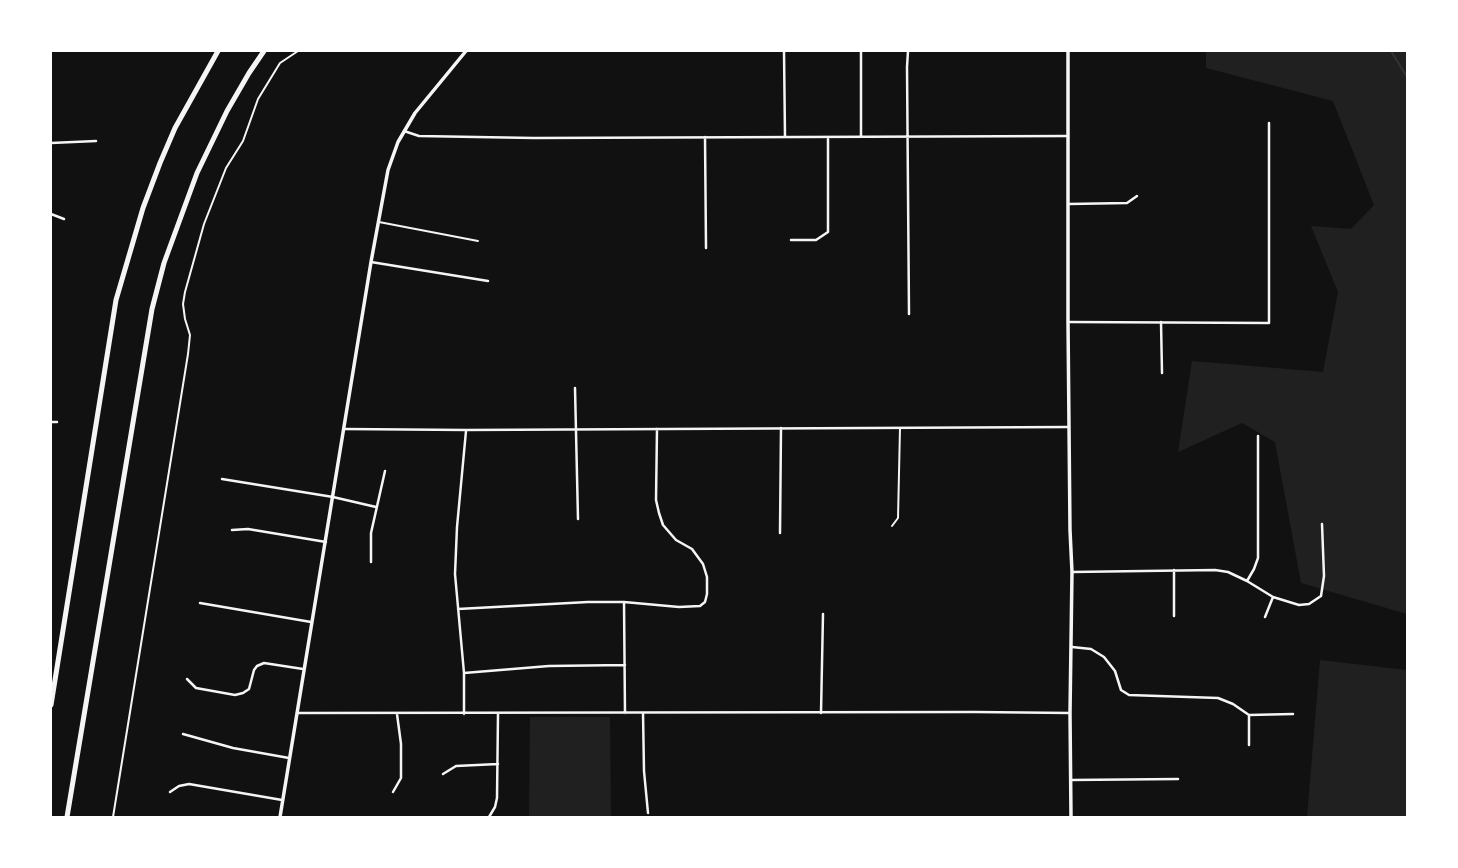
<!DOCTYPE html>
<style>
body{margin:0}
#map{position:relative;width:1458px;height:868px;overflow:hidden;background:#111;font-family:"Archivo Narrow",sans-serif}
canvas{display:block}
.frame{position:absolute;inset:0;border:52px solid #fff;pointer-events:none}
</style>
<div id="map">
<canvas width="1458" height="868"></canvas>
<div class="frame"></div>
</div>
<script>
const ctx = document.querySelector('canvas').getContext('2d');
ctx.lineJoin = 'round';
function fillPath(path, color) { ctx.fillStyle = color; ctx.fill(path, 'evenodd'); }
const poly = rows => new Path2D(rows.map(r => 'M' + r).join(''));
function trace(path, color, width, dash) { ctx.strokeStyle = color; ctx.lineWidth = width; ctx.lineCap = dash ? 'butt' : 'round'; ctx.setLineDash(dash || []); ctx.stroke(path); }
fillPath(poly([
 [1206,51,1407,51,1407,614,1301,583,1275,442,1242,423,1178,452,1192,361,1323,372,1338,292,1311,226,1351,229,1374,205,1333,101,1206,68],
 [1320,660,1407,670,1407,817,1307,817],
 [530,717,610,717,611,817,529,817]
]), '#202020');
trace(poly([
 [1391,51,1407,77]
]), '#333', 2);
trace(poly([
 [113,817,188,354,190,335,185,319,183,304,185,292,204,224,226,168,243,141,258,99,280,63,298,51]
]), '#f5f5f5', 2);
trace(poly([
 [379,222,478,241],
 [892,526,898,518,900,428]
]), '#f5f5f5', 2);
trace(poly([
 [784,51,785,137],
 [861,51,861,137],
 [908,51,907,67,909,314],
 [404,131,419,136,534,138,1068,136],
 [705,137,706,248],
 [51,143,96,141],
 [1069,204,1127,203,1137,196],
 [51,214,64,219],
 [791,240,816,240,828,232,828,139],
 [371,262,488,281],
 [1068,322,1269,323,1269,123],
 [1161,322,1162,373],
 [575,388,578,519],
 [51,422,57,422],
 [344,429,466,430,1069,427],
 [222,479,333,497,376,507],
 [232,530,248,529,326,542],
 [780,533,781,428],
 [371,562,371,533,385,471],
 [1072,572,1215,570,1228,572,1247,581,1273,597,1299,605,1309,604,1321,596,1324,576,1322,524],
 [1247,581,1254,569,1258,558,1258,436],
 [624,602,625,713],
 [200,603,311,622],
 [458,609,588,602,624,602,679,607,700,606,705,602,707,594,707,577,703,564,692,549,676,540,663,525,659,513,656,500,657,429],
 [1174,616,1174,570],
 [1265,617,1273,597],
 [1072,647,1091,649,1104,657,1115,671,1121,690,1129,695,1218,698,1233,704,1249,715,1293,714],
 [464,673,549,666,625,665],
 [187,679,196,688,235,695,243,693,249,689,254,670,257,666,264,663,303,669],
 [297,713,975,712,1070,713],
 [643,713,644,771,648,813],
 [821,713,823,614],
 [464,714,464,673,455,574,457,527,466,431],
 [183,734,233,748,289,758],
 [1249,745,1249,715],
 [443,774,456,766,498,764],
 [1071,780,1178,779],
 [170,792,179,786,189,784,282,800],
 [393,792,401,778,401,744,397,714],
 [489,817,495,807,497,798,498,714]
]), '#f5f5f5', 2.5);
trace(poly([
 [1068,51,1068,322,1070,530,1072,572,1070,713,1071,817],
 [280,817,371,262,388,170,398,142,415,113,466,51]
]), '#f5f5f5', 3.5);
trace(poly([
 [51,705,116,300,143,208,160,163,175,128,218,51],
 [67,817,152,309,164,263,197,173,227,111,249,73,264,51]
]), '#f5f5f5', 5);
</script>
